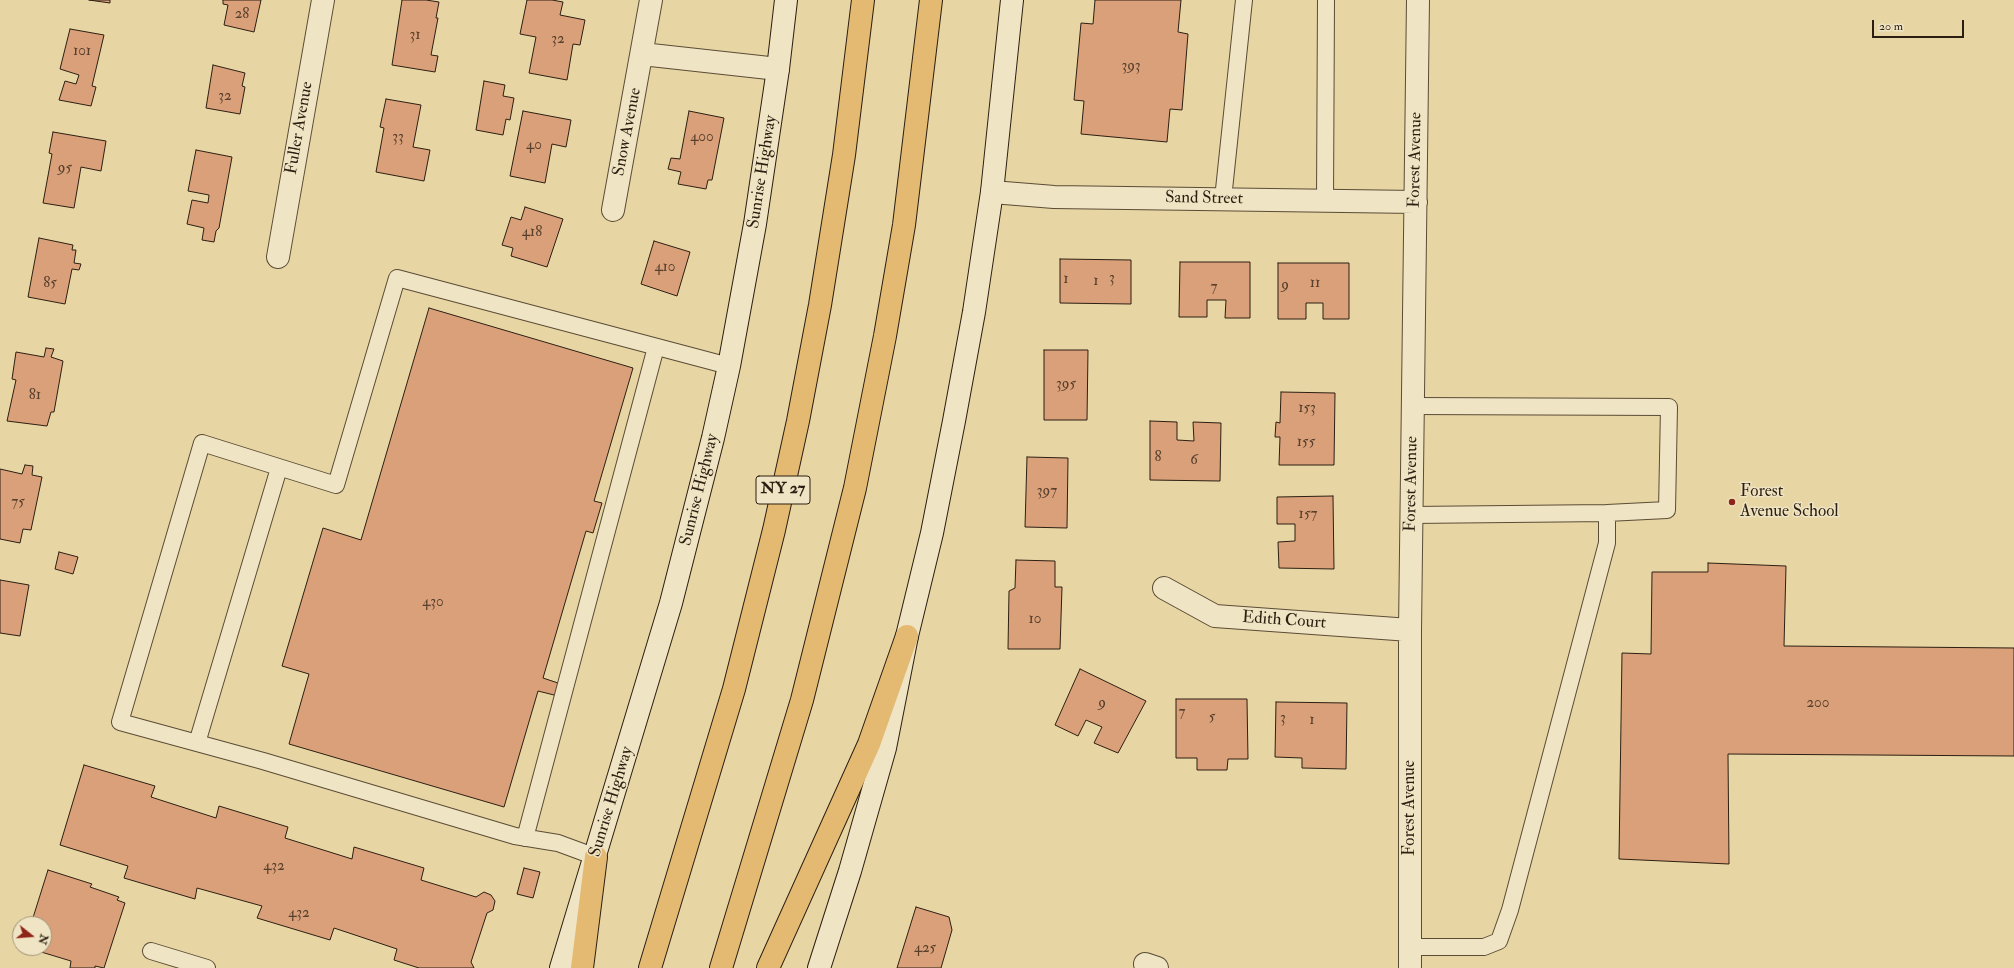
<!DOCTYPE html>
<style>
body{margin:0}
#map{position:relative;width:2014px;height:968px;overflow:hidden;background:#e7d5a3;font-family:"IM FELL Double Pica",serif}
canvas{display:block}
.north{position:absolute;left:12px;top:916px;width:40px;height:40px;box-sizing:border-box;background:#efe4c3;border:1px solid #a1957c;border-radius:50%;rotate:107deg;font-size:11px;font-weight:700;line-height:16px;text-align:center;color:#2c1f12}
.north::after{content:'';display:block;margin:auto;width:14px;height:18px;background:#8f2418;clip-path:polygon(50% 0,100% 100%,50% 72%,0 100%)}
.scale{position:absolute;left:1872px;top:20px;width:92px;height:18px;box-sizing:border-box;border:2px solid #2c1f12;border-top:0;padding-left:5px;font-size:12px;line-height:14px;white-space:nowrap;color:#2c1f12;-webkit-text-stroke:3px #efe4c3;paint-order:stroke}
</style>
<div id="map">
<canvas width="2014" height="968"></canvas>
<div class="north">N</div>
<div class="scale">20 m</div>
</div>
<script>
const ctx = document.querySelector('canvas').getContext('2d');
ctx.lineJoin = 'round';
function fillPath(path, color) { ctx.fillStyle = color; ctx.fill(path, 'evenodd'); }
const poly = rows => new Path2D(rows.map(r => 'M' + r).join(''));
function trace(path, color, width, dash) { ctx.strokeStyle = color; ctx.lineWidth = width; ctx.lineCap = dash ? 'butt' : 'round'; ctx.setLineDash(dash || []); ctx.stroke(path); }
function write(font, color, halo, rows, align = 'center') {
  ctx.font = font + ' "IM FELL Double Pica",serif'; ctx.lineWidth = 3; ctx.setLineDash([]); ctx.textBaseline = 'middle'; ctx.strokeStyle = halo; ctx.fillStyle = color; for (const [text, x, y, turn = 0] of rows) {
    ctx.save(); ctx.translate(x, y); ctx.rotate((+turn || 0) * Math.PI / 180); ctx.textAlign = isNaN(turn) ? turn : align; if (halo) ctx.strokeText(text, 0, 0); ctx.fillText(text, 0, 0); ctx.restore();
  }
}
const building = poly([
 [89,0,110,0,110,3,89,0],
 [223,0,261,0,254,32,224,25,228,5,223,4,223,0],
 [402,0,426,0,439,2,436,18,438,18,431,55,438,56,435,72,392,65,402,0],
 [527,0,552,0,563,2,560,15,585,20,580,45,573,44,567,80,529,73,536,37,520,34,527,0],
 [1095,0,1181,0,1178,32,1188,34,1182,110,1170,109,1167,142,1081,134,1084,101,1074,100,1081,23,1093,24,1095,0],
 [70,29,104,35,92,86,96,87,91,106,59,100,65,81,76,84,79,75,60,69,70,29],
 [213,65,245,73,242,86,245,87,240,114,206,108,213,65],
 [484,81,505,85,503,96,514,98,510,120,506,119,503,135,476,130,484,81],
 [386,99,421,105,413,147,430,150,424,181,376,172,384,128,380,127,386,99],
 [523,111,571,120,566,147,552,144,545,183,510,176,523,111],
 [689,111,724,118,712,180,708,180,706,189,678,184,681,172,668,169,671,158,680,159,689,111],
 [53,132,106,141,101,171,81,167,74,208,43,203,52,154,49,153,53,132],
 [196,150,232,157,219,228,216,231,214,242,202,240,204,228,187,224,192,200,208,203,209,195,188,191,196,150],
 [525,207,563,219,547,267,511,256,513,248,502,245,511,217,521,220,525,207],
 [39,238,73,245,72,250,76,250,74,263,81,264,79,270,72,269,65,304,28,297,39,238],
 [654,241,690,252,677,296,641,284,654,241],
 [1060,259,1131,260,1131,304,1060,303,1060,259],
 [1180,262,1250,262,1250,318,1225,318,1226,300,1207,300,1207,317,1179,317,1180,262],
 [1278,263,1349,263,1349,319,1323,319,1323,303,1306,303,1306,319,1278,319,1278,263],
 [429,308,633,368,594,501,602,503,593,533,586,531,543,678,561,684,558,696,538,691,504,807,289,744,309,674,282,666,323,528,361,540,429,308],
 [46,348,54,349,51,357,63,361,54,412,51,412,47,426,7,421,16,380,12,379,16,352,44,357,46,348],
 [1044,350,1088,350,1087,420,1044,420,1044,350],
 [1281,392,1335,393,1334,465,1279,465,1280,437,1275,437,1276,422,1280,423,1281,392],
 [1150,421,1177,422,1177,440,1194,441,1193,422,1221,423,1220,481,1150,480,1150,421],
 [1027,457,1068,458,1067,528,1025,527,1027,457],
 [25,465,33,466,32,475,42,477,31,530,23,529,20,543,0,539,0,469,22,474,25,465],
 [1333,496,1334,569,1279,568,1278,542,1295,541,1295,524,1277,524,1277,497,1333,496],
 [59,552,78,557,73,574,55,569,59,552],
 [1016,560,1055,561,1055,587,1062,587,1060,649,1008,649,1009,591,1015,588,1016,560],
 [1708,563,1786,566,1784,646,2014,648,2014,756,1728,754,1729,864,1619,859,1622,653,1651,654,1652,572,1708,572,1708,563],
 [0,580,29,585,20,636,0,633,0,580],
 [1080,669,1146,701,1118,753,1094,743,1102,727,1086,720,1078,736,1055,725,1080,669],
 [1176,699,1247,699,1248,759,1228,759,1227,770,1197,770,1197,758,1176,758,1176,699],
 [1276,702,1347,703,1346,769,1302,768,1302,758,1275,757,1276,702],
 [84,765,155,786,151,797,216,818,219,806,288,827,285,838,352,859,354,847,424,868,421,880,476,897,484,892,491,895,495,901,493,910,487,913,471,962,474,968,419,968,394,960,397,949,334,928,330,940,257,918,262,906,197,888,195,899,124,878,128,866,60,845,84,765],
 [524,868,540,872,533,898,517,894,524,868],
 [48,870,92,884,90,887,119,897,117,900,125,903,104,968,95,966,95,968,70,968,71,961,28,948,44,948,44,924,31,924,48,870],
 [916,907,949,917,952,930,941,968,897,968,916,907]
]);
fillPath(building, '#d9a07a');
trace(building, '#2c1f12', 1);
const lane = poly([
 [1223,199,1244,0],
 [1325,200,1326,0],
 [1413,406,1669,407,1667,510,1607,513],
 [197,743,279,468],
 [525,838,656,347],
 [596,857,558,843,515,836,263,761,120,722,202,443,336,485,397,278,729,366],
 [1410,947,1484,947,1499,941,1510,910,1607,543,1607,513,1411,515],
 [151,951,207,968]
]);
const street = poly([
 [642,54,778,69],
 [992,192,1054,197,1416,202],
 [613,210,651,0],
 [278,257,323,0],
 [1164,588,1215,616,1410,630],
 [1145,964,1157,968],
 [1410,968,1410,630,1418,0]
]);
const secondary = poly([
 [561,968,671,603,713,438,729,366,755,224,778,69,786,0],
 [819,968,850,871,885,748,907,636,932,533,954,421,974,312,992,192,1012,0]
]);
const highway = poly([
 [582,968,596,857],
 [650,968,734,689,774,530,798,421,820,305,844,155,863,0],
 [721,968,802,700,855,488,885,336,904,225,931,0],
 [768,968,869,744,907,636]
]);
trace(lane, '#5b4c36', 18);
trace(street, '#5b4c36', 24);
trace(secondary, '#2c1f12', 24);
trace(highway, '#2c1f12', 24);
trace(lane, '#efe4c3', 16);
trace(street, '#efe4c3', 22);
trace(secondary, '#efe4c3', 22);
trace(highway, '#e4ba72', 22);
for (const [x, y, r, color] of [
 [1732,502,4,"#8f2418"]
]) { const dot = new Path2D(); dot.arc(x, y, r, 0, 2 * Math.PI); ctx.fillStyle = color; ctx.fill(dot); trace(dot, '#efe4c3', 1.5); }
write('15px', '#573f2c', null, [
 ["28",242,15],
 ["31",415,36],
 ["32",558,40],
 ["101",82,52],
 ["393",1131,67],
 ["32",225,97],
 ["33",398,138],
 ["400",702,138],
 ["40",534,146],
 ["95",65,169],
 ["418",532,233],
 ["410",665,268],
 ["3",1112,279],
 ["1",1066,280],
 ["1",1096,282],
 ["85",50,284],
 ["11",1315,284],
 ["9",1285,286],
 ["7",1214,288],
 ["395",1066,385],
 ["81",35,396],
 ["153",1307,409],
 ["155",1306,443],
 ["8",1158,458],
 ["6",1194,461],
 ["397",1047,492],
 ["75",18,503],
 ["157",1308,515],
 ["430",433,603],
 ["10",1035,620],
 ["9",1102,704],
 ["200",1818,704],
 ["7",1182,713],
 ["5",1212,718],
 ["3",1283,719],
 ["1",1312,721],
 ["432",274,867],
 ["432",299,914],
 ["425",925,949]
]);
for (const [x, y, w] of [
 [783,490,54]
]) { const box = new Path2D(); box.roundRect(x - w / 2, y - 14, w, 28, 3); ctx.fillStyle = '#efe4c3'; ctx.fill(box); trace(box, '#2c1f12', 1); }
write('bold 16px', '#2c1f12', null, [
 ["NY 27",783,490]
]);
write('17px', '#2c1f12', '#efe4c3', [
 ["Fuller Avenue",300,128,-80],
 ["Snow Avenue",628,132,-79],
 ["Forest Avenue",1416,160,-89],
 ["Sunrise Highway",763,172,-81],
 ["Sand Street",1204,199,1],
 ["Forest Avenue",1412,484,-89],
 ["Sunrise Highway",700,490,-76],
 ["Edith Court",1284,621,4],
 ["Sunrise Highway",612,802,-73],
 ["Forest Avenue",1410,808,-90]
]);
write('17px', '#2c1f12', '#efe4c3', [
 ["Forest",1740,492],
 ["Avenue School",1740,512]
], 'left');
</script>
